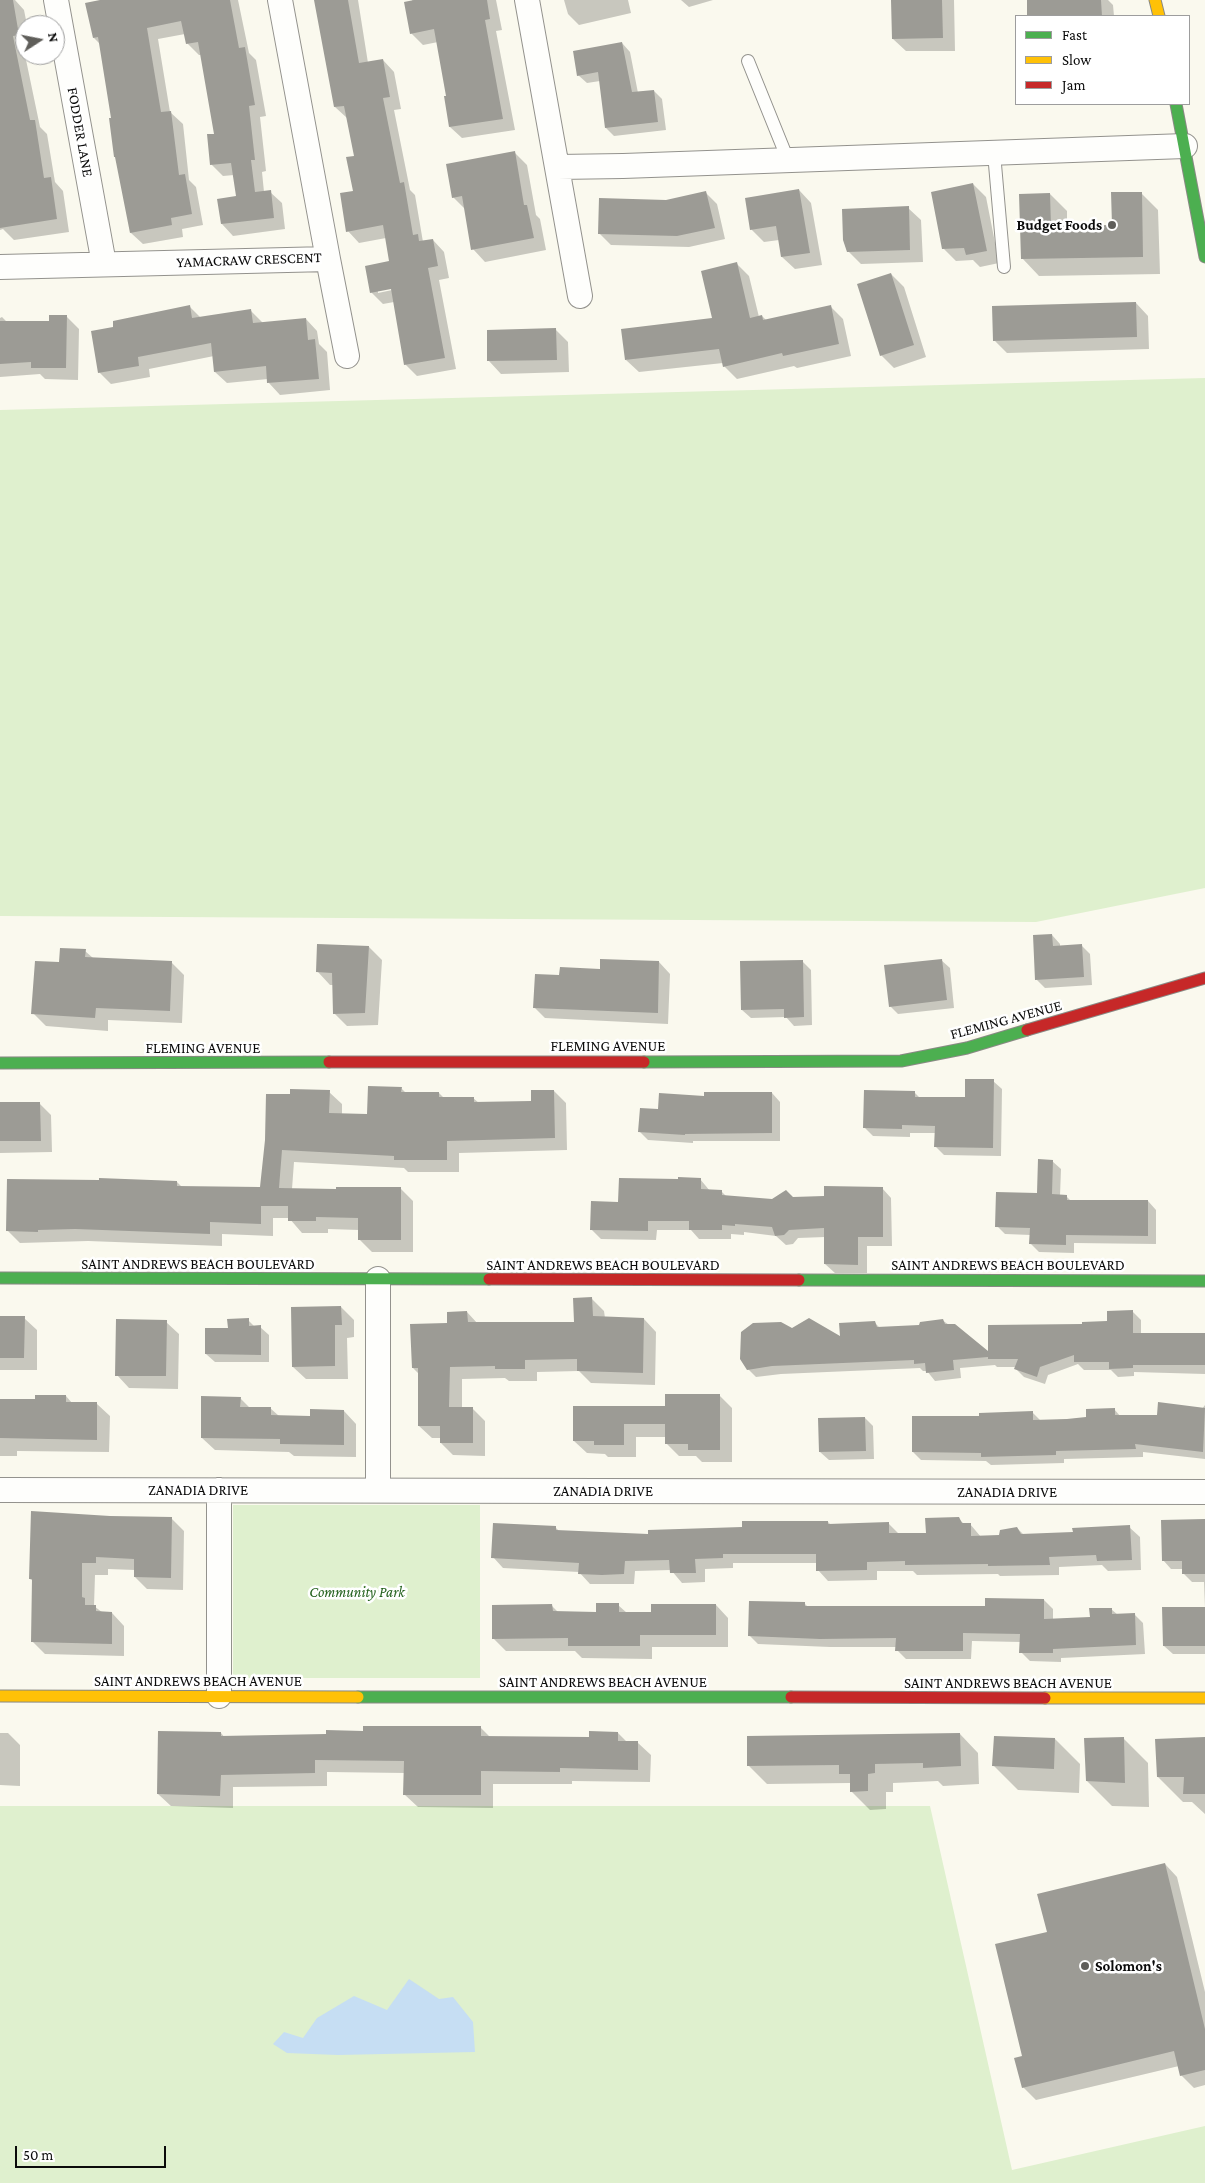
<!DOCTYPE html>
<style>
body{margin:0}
#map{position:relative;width:1205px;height:2183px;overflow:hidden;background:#faf9ee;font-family:"Crimson Pro",serif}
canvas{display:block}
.legend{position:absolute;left:1015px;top:15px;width:175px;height:90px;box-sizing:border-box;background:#fff;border:1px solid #9d9d9d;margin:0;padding:6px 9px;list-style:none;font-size:15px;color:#0b0b0b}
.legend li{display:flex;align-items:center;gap:10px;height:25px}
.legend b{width:25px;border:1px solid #9d9d9d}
.north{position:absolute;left:15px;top:15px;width:50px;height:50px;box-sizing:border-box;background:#fff;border:1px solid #9d9d9d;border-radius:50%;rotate:79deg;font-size:14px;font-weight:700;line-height:20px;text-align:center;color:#0b0b0b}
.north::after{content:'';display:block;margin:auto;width:18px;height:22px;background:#5f5e5a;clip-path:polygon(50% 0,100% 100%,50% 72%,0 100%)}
.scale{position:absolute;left:15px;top:2146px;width:151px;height:22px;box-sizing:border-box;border:2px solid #0b0b0b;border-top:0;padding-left:6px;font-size:15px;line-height:18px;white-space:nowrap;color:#0b0b0b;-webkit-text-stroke:4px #fff;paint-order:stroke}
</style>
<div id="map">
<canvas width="1205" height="2183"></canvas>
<ul class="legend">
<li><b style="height:6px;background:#4caf50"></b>Fast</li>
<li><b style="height:6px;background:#ffc107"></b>Slow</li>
<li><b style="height:6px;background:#c62828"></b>Jam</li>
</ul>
<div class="north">N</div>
<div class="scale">50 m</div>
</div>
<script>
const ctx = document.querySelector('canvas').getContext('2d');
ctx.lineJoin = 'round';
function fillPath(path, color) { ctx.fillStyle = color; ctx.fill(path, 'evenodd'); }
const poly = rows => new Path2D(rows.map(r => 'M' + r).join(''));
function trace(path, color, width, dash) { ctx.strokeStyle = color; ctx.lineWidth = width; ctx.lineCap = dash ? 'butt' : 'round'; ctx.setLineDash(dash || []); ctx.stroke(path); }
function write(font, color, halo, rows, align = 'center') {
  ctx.font = font + ' "Crimson Pro",serif'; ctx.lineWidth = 5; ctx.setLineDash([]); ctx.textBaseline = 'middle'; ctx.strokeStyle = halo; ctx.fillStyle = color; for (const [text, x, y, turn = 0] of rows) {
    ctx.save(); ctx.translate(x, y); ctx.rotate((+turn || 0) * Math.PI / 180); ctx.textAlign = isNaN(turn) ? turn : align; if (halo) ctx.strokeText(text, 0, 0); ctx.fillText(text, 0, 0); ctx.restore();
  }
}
fillPath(poly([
 [1205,378,1205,888,1036,922,0,916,0,410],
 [233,1505,480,1505,480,1678,233,1678],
 [0,1806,930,1806,1012,2170,1205,2126,1205,2183,0,2183]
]), '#dff0ce');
fillPath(poly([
 [409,1979,439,1999,453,1997,473,2022,475,2052,338,2055,287,2053,273,2044,284,2032,303,2038,317,2018,354,1996,387,2010]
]), '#c6def3');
fillPath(poly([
 [0,0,15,0,24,10,27,25,25,25,25,55,40,127,47,134,55,182,63,191,69,232,14,240,3,229,0,230],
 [106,0,238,0,249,53,256,60,266,116,260,117,266,171,262,172,264,192,270,192,282,203,285,229,233,236,222,224,219,200,237,198,234,175,223,176,211,164,216,135,201,55,199,55,187,43,185,34,158,39,170,112,183,124,189,180,196,187,203,225,182,229,183,237,143,244,131,233,100,44,94,38],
 [315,0,358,0,368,63,383,60,394,72,401,109,394,110,410,190,415,195,423,242,433,240,444,252,449,278,439,280,456,369,417,376,405,364,394,302,383,304,371,292,390,262,386,238,359,243,348,231,355,192,355,157,347,118,335,107],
 [397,287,397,289,378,293,378,290],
 [412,0,496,0,502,30,496,31,515,130,462,138,450,127,447,97,438,42,423,45,411,33],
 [564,0,628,0,631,13,579,25,568,14],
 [681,0,713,0,689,7],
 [892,0,954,0,955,51,906,51,893,39],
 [1028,0,1108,0,1113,5,1114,16,1029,16],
 [622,43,630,52,638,93,654,91,662,99,666,130,614,136,606,128,600,81,587,83,578,75],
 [514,152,527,165,536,215,540,219,546,250,485,262,473,249,465,209,453,197],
 [973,184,986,197,999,263,980,267,973,260,956,261,943,248],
 [799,190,811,203,822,265,795,269,782,257,779,240,764,242,751,229],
 [706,193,717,204,725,239,689,247,611,245,599,233,666,202],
 [1141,193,1158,210,1160,274,1039,276,1022,258,1050,194,1067,211,1067,227,1113,226],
 [908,208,921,220,923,262,861,264,848,251],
 [736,263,749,276,759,317,762,316,766,320,831,307,843,319,851,356,797,368,794,366,737,379,724,366,723,363,639,372,626,360,714,320],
 [891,274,904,287,926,357,894,368,881,355],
 [1136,303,1148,316,1149,349,1007,353,995,341],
 [189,306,201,318,251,311,263,323,306,319,317,331,319,344,327,352,330,390,280,395,269,383,268,379,227,383,215,372,214,356,149,369,150,377,111,384,99,372,115,329],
 [2,317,7,322,50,323,67,317,79,329,78,380,45,379,40,374,0,377,0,318],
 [555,329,568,342,569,372,501,374,489,361],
 [1052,935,1060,944,1060,947,1082,946,1090,954,1092,985,1045,988,1036,979],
 [369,947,382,960,378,1025,347,1026,334,1013,333,985,330,985,318,972],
 [85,951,93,958,171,962,184,975,182,1023,108,1020,108,1031,46,1026,33,1013,60,964],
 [941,960,950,968,954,1008,898,1014,890,1006],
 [802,961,811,970,812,1025,794,1026,786,1017,751,1018,742,1010],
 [659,962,670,974,668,1024,545,1018,534,1007,561,977],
 [993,1081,1002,1089,1001,1156,944,1155,936,1147,936,1133,910,1133,910,1137,873,1136,865,1128,914,1092,920,1098,966,1099],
 [401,1088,406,1093,439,1093,444,1098,473,1098,479,1103,532,1102,554,1091,566,1103,567,1150,459,1153,459,1172,408,1172,404,1168,294,1162,292,1189,401,1189,413,1201,413,1252,372,1252,359,1239,359,1230,328,1229,328,1233,302,1233,289,1218,273,1218,273,1236,222,1234,222,1246,88,1241,20,1243,8,1231,177,1182,182,1187,261,1188,291,1095,329,1092,342,1104,342,1115,368,1116],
 [772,1093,780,1102,780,1141,693,1141,693,1143,648,1140,640,1132,659,1110,706,1097],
 [39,1103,51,1115,52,1152,0,1153,0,1104],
 [1052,1161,1061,1169,1060,1196,1066,1196,1071,1201,1148,1201,1156,1210,1156,1244,1074,1243,1074,1253,1039,1252,1031,1244,1031,1235,1005,1234,997,1226,1038,1194],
 [700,1179,710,1191,721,1191,727,1197,773,1200,825,1197,882,1188,891,1198,892,1246,867,1246,867,1273,835,1273,825,1264,825,1237,798,1238,793,1244,786,1245,776,1236,744,1232,744,1235,731,1234,731,1239,699,1239,691,1230,657,1230,656,1240,601,1239,591,1229,620,1203],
 [592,1299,604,1311,605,1318,644,1319,656,1332,655,1385,591,1383,579,1371,537,1372,537,1381,509,1381,505,1378,462,1379,462,1408,472,1408,485,1421,485,1456,453,1455,441,1443,441,1438,432,1438,419,1426,419,1374,413,1368,448,1324,467,1312,478,1324,576,1323],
 [341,1307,354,1320,354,1337,347,1338,348,1379,306,1379,293,1367],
 [1132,1311,1141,1320,1141,1334,1205,1335,1205,1374,1134,1372,1134,1376,1118,1377,1111,1370,1084,1370,1078,1364,1048,1375,1045,1384,1024,1377,1016,1369,1016,1367,997,1367,995,1365,960,1368,961,1378,935,1381,927,1371,923,1371,920,1368,781,1374,756,1377,748,1369,792,1330,842,1338,874,1322,880,1328,919,1326,942,1320,989,1353,1084,1325,1109,1322],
 [0,1317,24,1318,37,1330,37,1370,0,1370],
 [248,1320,255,1327,260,1327,269,1335,269,1362,215,1362,206,1354,229,1329],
 [166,1322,179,1334,178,1389,129,1388,117,1375],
 [719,1395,732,1408,732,1462,702,1462,696,1456,679,1456,666,1443,666,1437,636,1437,636,1457,608,1457,605,1454,587,1453,574,1441,666,1408],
 [66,1396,72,1403,97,1404,110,1416,109,1452,17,1451,17,1456,0,1456,0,1400,36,1400],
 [240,1398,250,1408,270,1408,279,1416,311,1417,344,1411,356,1424,356,1457,294,1456,289,1452,215,1450,202,1438],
 [1205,1405,1205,1459,1143,1452,1143,1457,1064,1459,1064,1463,991,1465,986,1461,921,1460,913,1452,981,1418,1032,1412,1041,1421,1087,1418,1114,1409,1121,1417,1158,1416,1202,1409],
 [865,1418,873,1426,874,1459,829,1460,820,1452],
 [110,1517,171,1518,184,1531,183,1590,147,1589,135,1577,135,1570,108,1569,108,1575,95,1575,94,1606,103,1613,112,1613,124,1626,124,1656,45,1654,32,1641,33,1581,30,1579],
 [959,1519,964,1524,970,1524,981,1537,1000,1536,1017,1528,1024,1535,1074,1534,1129,1527,1140,1537,1141,1570,1108,1571,1102,1565,1059,1567,1059,1575,1000,1576,998,1574,917,1575,913,1571,877,1571,877,1580,828,1581,818,1570,817,1563,733,1563,733,1568,705,1569,705,1582,682,1583,671,1570,635,1571,634,1584,590,1584,579,1572,503,1568,493,1557,556,1528,560,1532,650,1535,828,1522,831,1525,889,1524,899,1534,927,1534],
 [1205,1520,1205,1654,1173,1654,1164,1646,1205,1608,1204,1582,1192,1582,1184,1574,1184,1569,1171,1569,1163,1560],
 [1044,1600,1053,1609,1053,1620,1091,1618,1111,1609,1118,1615,1134,1614,1143,1623,1145,1654,1061,1658,1061,1662,1030,1661,1021,1652,1021,1642,972,1641,971,1659,906,1659,897,1650,897,1647,830,1647,758,1644,749,1635,804,1603,809,1608,986,1607],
 [618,1605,627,1613,652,1613,716,1605,728,1618,728,1647,652,1647,652,1659,582,1658,575,1651,506,1651,493,1638,552,1606,559,1613,597,1613],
 [480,1727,491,1738,590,1739,618,1733,627,1742,638,1743,651,1755,650,1782,572,1781,572,1784,493,1784,493,1808,418,1807,405,1795,405,1773,327,1772,327,1786,233,1787,233,1808,171,1806,158,1794,221,1733,225,1738,327,1736],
 [0,1733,8,1733,20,1745,20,1786,0,1785],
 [960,1734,978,1753,979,1784,943,1786,938,1781,893,1783,893,1792,886,1792,886,1809,870,1810,851,1791,850,1783,767,1784,748,1765],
 [1123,1738,1148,1763,1149,1807,1112,1806,1087,1781],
 [1205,1738,1205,1814,1192,1802,1183,1802,1158,1777],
 [1055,1739,1080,1764,1079,1793,1018,1790,993,1765],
 [1165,1864,1177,1877,1205,1992,1205,2085,1194,2088,1181,2075,1179,2066,1036,2100,1023,2087,1024,2057,1048,1933]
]), '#0003');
fillPath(poly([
 [0,0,13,0,19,35,13,36,30,120,35,120,44,178,51,177,57,219,0,228],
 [100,0,230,0,239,48,245,47,255,105,249,106,255,160,251,160,255,192,271,190,274,218,221,224,217,199,236,196,231,163,210,165,207,134,214,134,198,42,186,44,181,21,147,28,161,112,171,111,179,175,185,174,192,214,171,218,172,225,130,233,115,157,114,157,109,118,111,118,98,37,93,38,85,3],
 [314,0,348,0,359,63,383,59,390,97,383,98,400,183,404,182,413,235,418,234,419,241,433,239,438,266,428,268,445,358,404,365,391,289,370,293,365,266,389,261,383,225,346,232,340,193,353,191,346,157,354,156,344,106,334,107],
 [414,0,487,0,490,19,485,20,503,119,449,127,444,96,446,96,434,29,410,34,404,2],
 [891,0,942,0,943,38,892,39],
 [1027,0,1101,0,1102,16,1027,16],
 [622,42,632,92,654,90,658,122,605,128,598,72,577,76,573,51],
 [515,151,524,205,527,205,534,238,471,250,462,196,452,198,446,164],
 [973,183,987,251,966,255,964,248,942,249,931,192],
 [799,189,810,253,781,257,776,226,750,230,745,198],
 [706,191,715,228,677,236,598,234,599,198,666,200],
 [1111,192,1142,192,1143,257,1021,259,1019,194,1050,193,1051,226,1112,225],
 [909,206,910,250,847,252,843,240,842,209],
 [737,262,750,318,762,315,763,320,831,305,839,344,783,356,782,353,723,367,719,349,625,360,621,329,712,318,701,271],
 [891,273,914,345,880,356,857,284],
 [1136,302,1137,337,993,341,992,306],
 [190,305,192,318,251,309,253,323,306,318,308,340,315,339,319,379,267,383,266,366,214,372,211,343,138,357,139,366,98,373,91,331,113,327,113,321],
 [49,315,67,315,66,368,31,368,31,362,0,364,0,321,49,321],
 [556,328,557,360,487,361,487,330],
 [1052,934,1053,946,1082,944,1084,977,1035,980,1033,935],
 [317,944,369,946,365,1013,333,1014,332,973,316,972],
 [60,948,86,949,85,957,172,961,170,1011,96,1008,95,1018,31,1014,35,961,59,962],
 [600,959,659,961,658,1013,533,1008,535,974,559,975,560,967,600,969],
 [942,959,947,1000,889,1007,884,965],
 [803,960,804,1017,784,1018,784,1009,741,1010,740,961],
 [965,1079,994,1079,993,1148,934,1147,935,1126,902,1125,902,1129,863,1128,864,1090,915,1091,915,1097,965,1097],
 [368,1086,402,1087,401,1092,439,1092,439,1097,474,1097,474,1102,531,1101,531,1090,554,1090,555,1138,447,1141,447,1160,394,1160,394,1156,282,1150,279,1188,336,1189,336,1187,401,1187,401,1240,358,1240,358,1218,316,1217,316,1221,288,1221,288,1206,261,1206,261,1224,210,1222,210,1234,75,1229,38,1230,38,1232,6,1231,7,1179,99,1180,99,1178,177,1181,177,1186,260,1187,265,1140,266,1094,290,1094,290,1089,330,1090,329,1113,367,1114],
 [704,1092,772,1092,772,1133,685,1134,685,1135,638,1132,640,1108,658,1109,659,1093,704,1096],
 [0,1102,40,1102,41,1141,0,1141],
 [1038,1159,1053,1160,1052,1194,1067,1195,1067,1200,1148,1200,1148,1236,1066,1235,1066,1245,1029,1244,1030,1228,995,1227,996,1192,1037,1193],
 [678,1177,701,1178,701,1189,722,1190,722,1195,772,1199,786,1190,793,1197,824,1196,824,1186,883,1187,883,1237,858,1237,858,1265,824,1264,824,1228,789,1230,784,1235,775,1236,772,1227,735,1224,735,1226,722,1225,722,1230,689,1230,689,1221,648,1221,648,1231,590,1230,591,1201,618,1202,619,1178,678,1179],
 [592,1297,593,1316,644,1318,643,1373,577,1371,577,1359,525,1360,525,1369,495,1369,495,1366,450,1367,449,1407,473,1407,473,1443,440,1443,440,1426,418,1426,418,1368,412,1368,410,1324,447,1323,447,1312,467,1311,468,1322,574,1322,573,1298],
 [341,1306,342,1325,335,1325,335,1366,292,1367,291,1307],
 [1133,1310,1133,1333,1205,1333,1205,1365,1133,1365,1133,1368,1109,1369,1109,1362,1074,1362,1074,1355,1040,1367,1037,1377,1014,1369,1018,1359,988,1359,988,1357,953,1360,954,1370,926,1373,925,1363,914,1364,914,1360,772,1366,747,1370,740,1359,741,1332,753,1323,781,1322,792,1328,809,1318,840,1336,839,1323,875,1321,877,1327,919,1325,920,1322,943,1319,945,1324,955,1324,988,1351,988,1325,1082,1324,1082,1322,1107,1321,1107,1311],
 [0,1316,25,1316,24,1358,0,1358],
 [249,1318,249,1326,261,1325,261,1355,205,1354,205,1328,228,1328,227,1319],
 [116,1319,167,1320,166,1376,115,1376],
 [665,1394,720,1394,720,1450,688,1450,688,1444,665,1444,665,1424,624,1424,624,1445,594,1445,594,1441,573,1441,573,1406,665,1406],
 [35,1395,66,1395,66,1402,97,1402,97,1440,0,1438,0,1399,35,1399],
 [201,1396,241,1397,240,1407,271,1407,271,1415,310,1416,310,1409,344,1410,344,1445,280,1444,280,1439,201,1438],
 [1158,1402,1205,1408,1203,1452,1135,1444,1136,1449,1056,1451,1056,1455,981,1457,981,1453,912,1452,912,1416,979,1416,979,1413,1033,1411,1033,1420,1067,1419,1086,1417,1086,1409,1115,1408,1115,1415,1157,1415],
 [865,1417,866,1451,819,1452,818,1418],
 [31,1511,110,1516,172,1517,171,1578,134,1577,134,1559,96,1557,96,1563,82,1563,82,1597,85,1598,85,1605,96,1605,96,1611,112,1612,112,1644,31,1642,32,1579,29,1579],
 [959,1517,962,1523,971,1523,971,1536,999,1535,1000,1530,1017,1527,1021,1534,1073,1532,1072,1528,1130,1525,1132,1560,1097,1561,1096,1555,1049,1557,1050,1565,988,1566,988,1564,905,1565,905,1561,867,1562,867,1570,816,1571,816,1554,723,1554,723,1558,695,1559,696,1573,670,1573,669,1560,625,1561,624,1574,602,1575,578,1574,579,1563,491,1558,493,1523,556,1526,556,1530,648,1534,648,1530,742,1527,742,1521,828,1521,828,1524,889,1522,889,1533,926,1533,925,1518],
 [1205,1519,1205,1574,1182,1574,1182,1561,1162,1561,1161,1520],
 [985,1598,1044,1599,1044,1619,1090,1617,1089,1608,1112,1608,1112,1614,1135,1613,1136,1645,1053,1649,1053,1653,1019,1653,1020,1634,963,1633,963,1651,895,1651,896,1638,820,1639,748,1636,749,1601,805,1602,805,1606,985,1606],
 [596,1603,619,1603,619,1612,651,1612,651,1604,716,1604,716,1635,640,1635,640,1646,568,1646,568,1638,492,1639,492,1605,552,1604,553,1611,596,1612],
 [1162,1607,1205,1607,1205,1646,1163,1646],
 [363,1726,481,1726,481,1736,589,1737,589,1731,618,1732,618,1741,638,1741,638,1770,560,1768,560,1772,481,1771,481,1795,403,1795,404,1761,315,1760,315,1773,221,1775,220,1796,157,1794,158,1731,221,1732,221,1736,326,1734,326,1730,363,1731],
 [960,1733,961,1766,923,1768,923,1763,875,1764,875,1773,868,1774,868,1791,850,1792,850,1774,839,1774,839,1765,747,1766,747,1736],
 [994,1736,1055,1738,1054,1769,992,1766],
 [1124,1737,1125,1783,1086,1781,1084,1738],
 [1205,1737,1205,1794,1183,1794,1184,1777,1157,1777,1155,1739],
 [1165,1863,1205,2029,1205,2070,1180,2076,1174,2051,1022,2088,1014,2058,1022,2056,995,1944,1047,1932,1037,1894]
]), '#9c9b95');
const lane = poly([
 [748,61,788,160],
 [994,153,1004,267]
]);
const street = poly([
 [56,0,104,264],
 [527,0,580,296],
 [558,167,623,166,1185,146],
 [328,259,347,356],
 [0,267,328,259,280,0],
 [378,1279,378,1490],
 [0,1490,1205,1492],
 [219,1696,219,1490]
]);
const fast = poly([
 [1176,104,1205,257],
 [644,1062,901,1061,967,1048,1027,1030],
 [0,1063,329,1062],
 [0,1278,489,1279],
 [799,1280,1205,1281],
 [358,1697,791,1697]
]);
const slow = poly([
 [1155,0,1159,16],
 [0,1696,358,1697],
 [1045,1698,1205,1698]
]);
const jam = poly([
 [1027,1030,1205,978],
 [329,1062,644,1062],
 [489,1279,799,1280],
 [791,1697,1045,1698]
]);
trace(lane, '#93928d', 14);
trace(street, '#93928d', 26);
trace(fast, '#898984', 13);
trace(slow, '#898984', 13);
trace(jam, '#898984', 13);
trace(lane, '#fefefc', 12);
trace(street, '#fefefc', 24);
trace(fast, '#4caf50', 11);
trace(slow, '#ffc107', 11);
trace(jam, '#c62828', 11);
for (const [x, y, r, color] of [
 [1112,225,5,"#5f5e5a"],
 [1085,1966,5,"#5f5e5a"]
]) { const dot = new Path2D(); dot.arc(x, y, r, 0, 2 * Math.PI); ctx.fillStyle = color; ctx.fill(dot); trace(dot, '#fff', 2); }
write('15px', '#0b0b0b', '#fff', [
 ["FODDER LANE",80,132,80],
 ["YAMACRAW CRESCENT",249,260,-2],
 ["FLEMING AVENUE",1006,1020,-15],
 ["FLEMING AVENUE",608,1046],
 ["FLEMING AVENUE",203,1048],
 ["SAINT ANDREWS BEACH BOULEVARD",198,1264],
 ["SAINT ANDREWS BEACH BOULEVARD",603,1265],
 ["SAINT ANDREWS BEACH BOULEVARD",1008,1265],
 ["ZANADIA DRIVE",198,1490],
 ["ZANADIA DRIVE",603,1491],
 ["ZANADIA DRIVE",1007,1492],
 ["SAINT ANDREWS BEACH AVENUE",198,1681],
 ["SAINT ANDREWS BEACH AVENUE",603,1682],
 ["SAINT ANDREWS BEACH AVENUE",1008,1683]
]);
write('bold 15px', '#0b0b0b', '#fff', [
 ["Budget Foods",1102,225],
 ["Solomon's",1095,1966,"left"]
], 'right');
write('italic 15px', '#23611d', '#fff', [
 ["Community Park",357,1592]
]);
</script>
